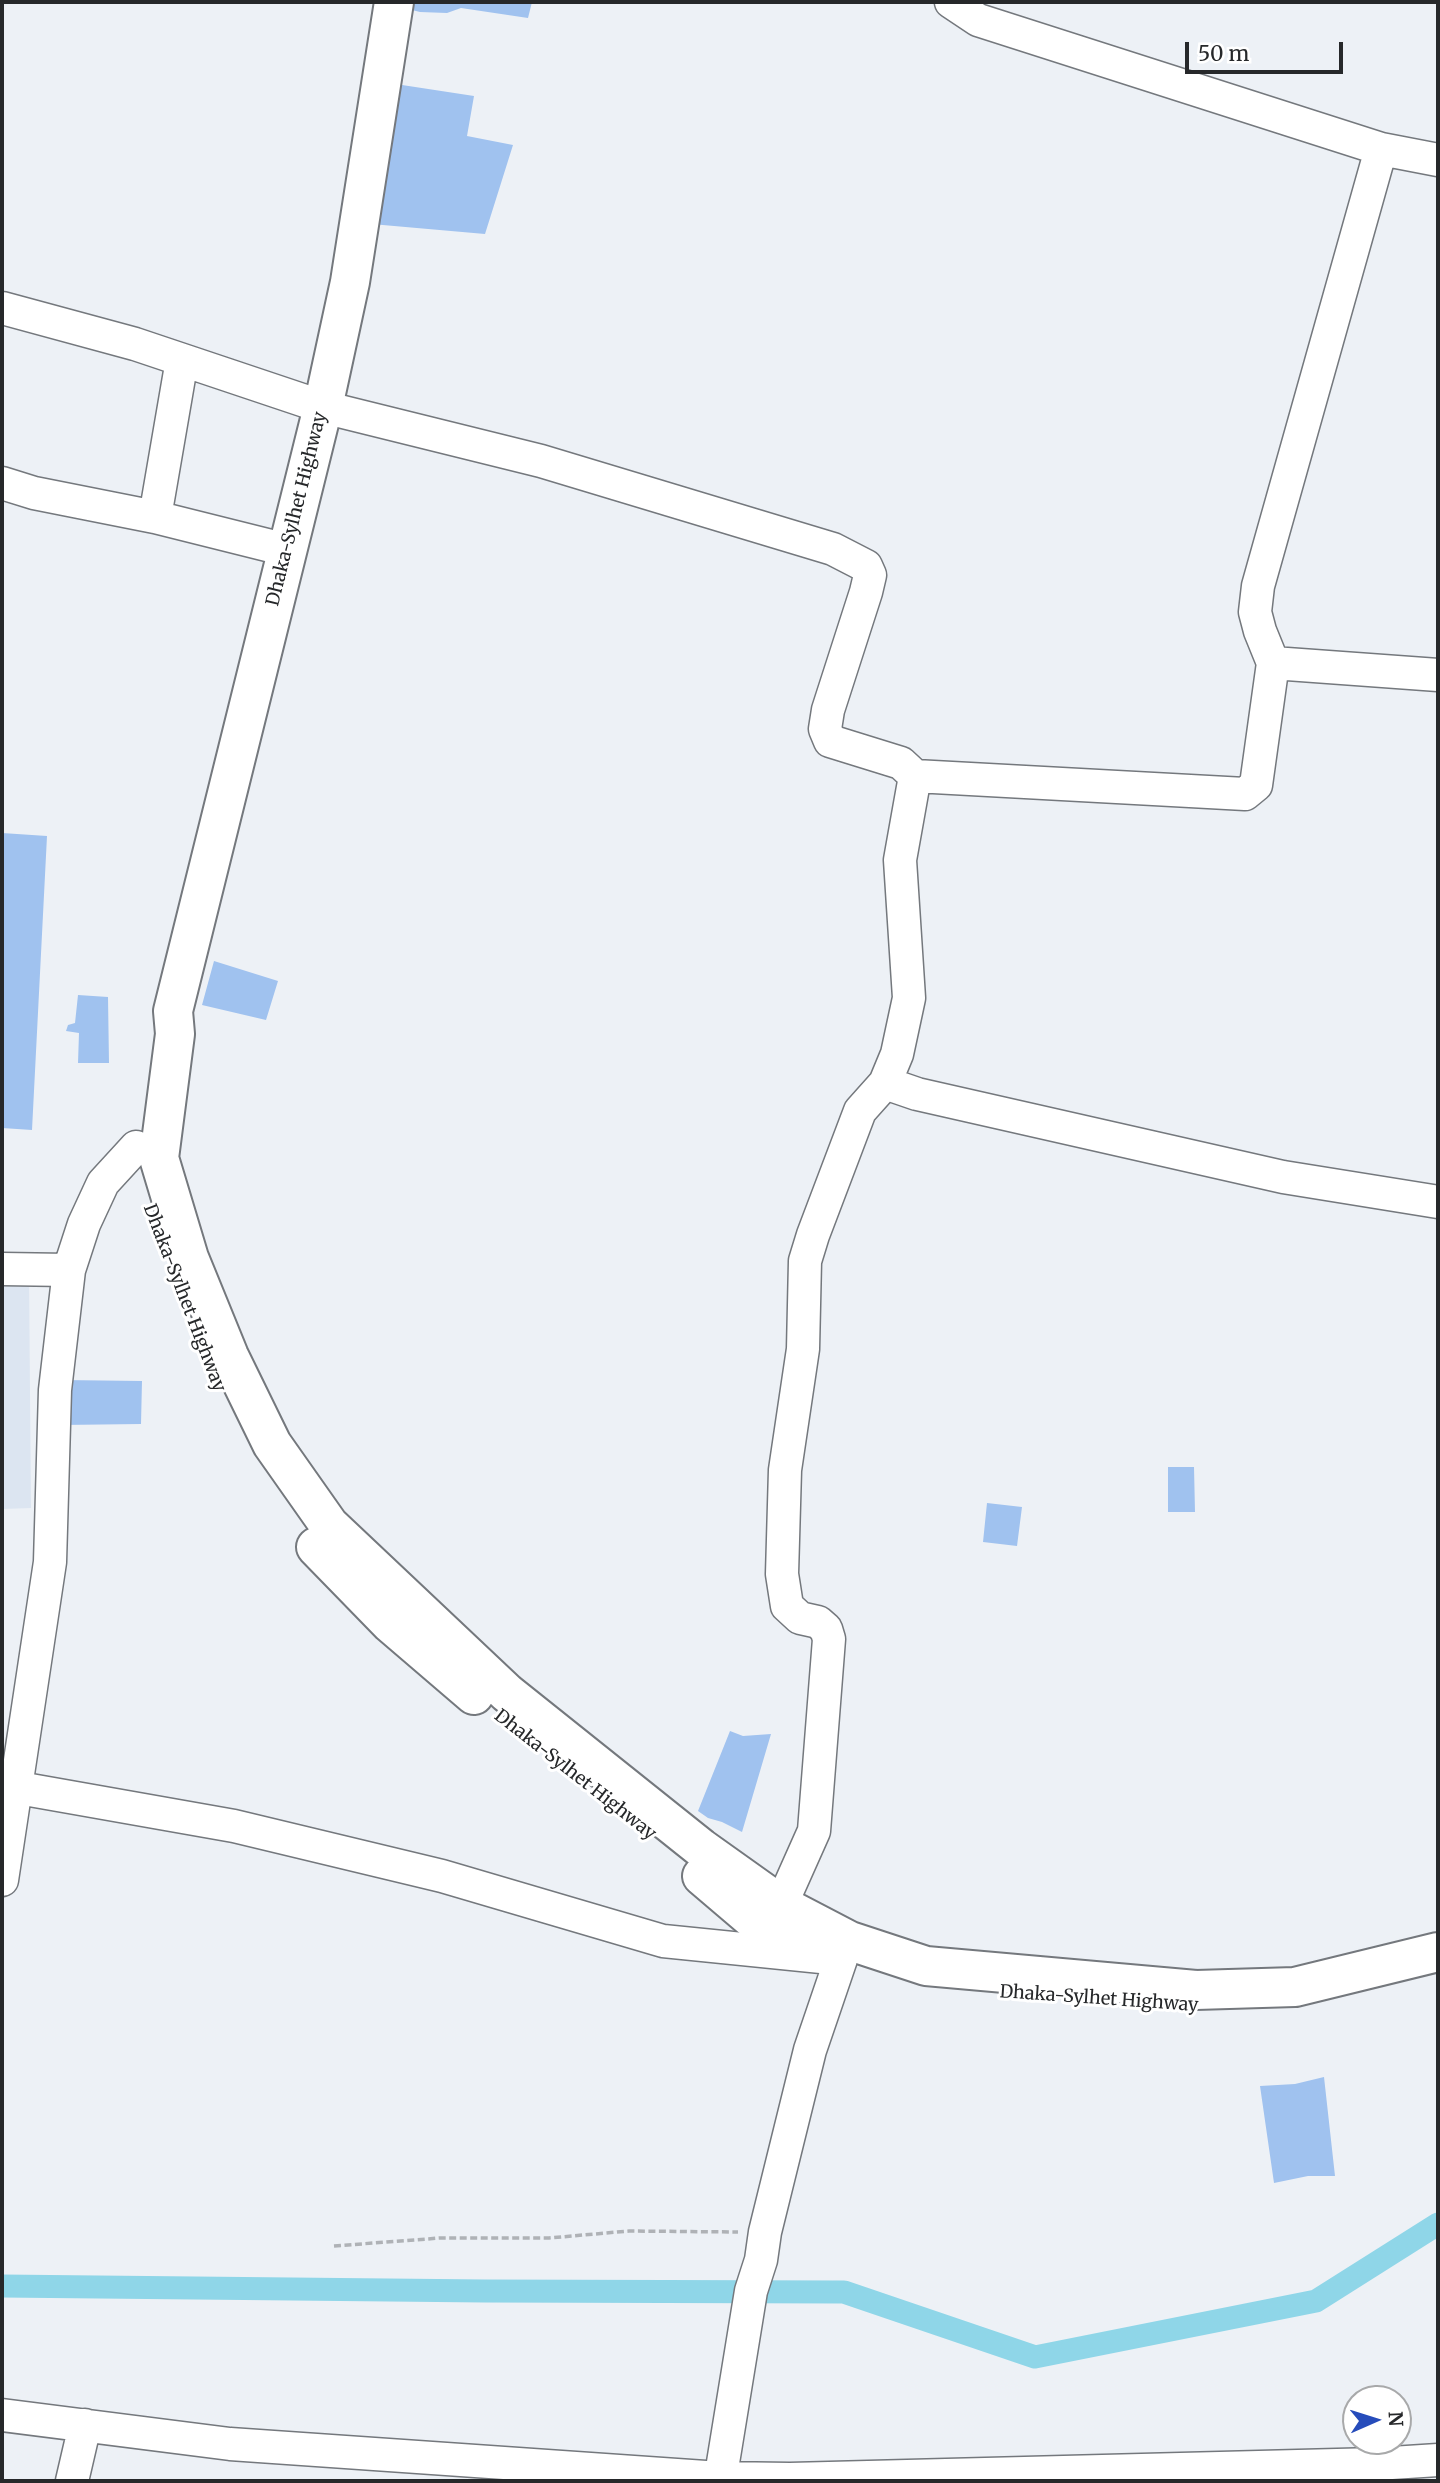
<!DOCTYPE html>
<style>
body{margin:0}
#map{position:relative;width:1440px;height:2483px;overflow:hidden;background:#edf1f6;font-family:Merriweather,serif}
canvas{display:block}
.frame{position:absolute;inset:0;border:4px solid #26282a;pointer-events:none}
.north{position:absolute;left:1342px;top:2385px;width:70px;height:70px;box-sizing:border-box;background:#fff;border:2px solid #a8a9aa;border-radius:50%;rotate:87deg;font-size:19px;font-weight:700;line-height:28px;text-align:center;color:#26282a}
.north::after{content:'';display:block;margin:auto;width:24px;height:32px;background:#264cbb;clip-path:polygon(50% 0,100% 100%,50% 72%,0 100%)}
.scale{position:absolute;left:1185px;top:42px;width:158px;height:32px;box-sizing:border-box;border:4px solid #26282a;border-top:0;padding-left:9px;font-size:21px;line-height:24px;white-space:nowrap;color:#26282a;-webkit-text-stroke:5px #fff;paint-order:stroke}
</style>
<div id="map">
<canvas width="1440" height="2483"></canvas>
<div class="frame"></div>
<div class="north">N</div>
<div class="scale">50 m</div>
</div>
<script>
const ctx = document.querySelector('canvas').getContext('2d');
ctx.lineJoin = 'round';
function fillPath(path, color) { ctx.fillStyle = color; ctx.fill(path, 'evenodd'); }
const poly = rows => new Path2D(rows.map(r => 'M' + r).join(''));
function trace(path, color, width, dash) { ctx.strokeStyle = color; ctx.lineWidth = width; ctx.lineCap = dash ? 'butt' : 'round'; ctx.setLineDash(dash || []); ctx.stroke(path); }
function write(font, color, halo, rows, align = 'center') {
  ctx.font = font + ' Merriweather,serif'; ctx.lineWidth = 6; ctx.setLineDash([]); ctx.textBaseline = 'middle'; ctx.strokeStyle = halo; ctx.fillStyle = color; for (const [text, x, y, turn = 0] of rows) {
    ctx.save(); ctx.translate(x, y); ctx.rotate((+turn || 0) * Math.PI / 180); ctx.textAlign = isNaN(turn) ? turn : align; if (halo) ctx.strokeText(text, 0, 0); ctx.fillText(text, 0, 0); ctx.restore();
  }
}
fillPath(poly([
 [29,1275,31,1508,2,1509,2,1276]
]), '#dce5f1');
trace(poly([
 [2,2286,485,2291,844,2292,1035,2357,1316,2301,1438,2224]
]), '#8fd6e8', 23);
fillPath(poly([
 [401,2,532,2,528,18,461,8,447,13,420,12,400,7],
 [389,83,474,96,467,136,513,145,485,234,360,223],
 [2,833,47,836,32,1130,2,1128],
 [214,961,278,981,266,1020,202,1005],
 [78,995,108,997,109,1063,78,1063,79,1033,66,1031,68,1025,75,1023],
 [62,1380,142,1381,141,1424,61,1425],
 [1168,1467,1194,1467,1195,1512,1168,1512],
 [987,1503,1022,1507,1017,1546,983,1542],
 [730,1731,743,1736,771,1734,742,1832,722,1822,708,1818,698,1811],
 [1324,2077,1335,2176,1308,2176,1274,2183,1260,2086,1295,2084]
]), '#a0c2ef');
const minor = poly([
 [951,2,978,20,1381,149,1438,160],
 [2,308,135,344,323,407,541,461,833,549,866,566,870,575,866,592,828,710,825,729,830,741,901,763,915,776,1245,794,1256,785,1273,663,1260,631,1255,612,1258,586,1381,149],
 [2,483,34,493,155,517,287,550],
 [155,517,182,360],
 [1273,663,1438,675],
 [885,1083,897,1054,909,998,900,860,915,776],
 [2,1269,69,1270],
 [2,1785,234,1826,442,1876,663,1941,841,1959,810,2050,765,2232,761,2260,751,2291,720,2481],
 [2,1880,50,1562,55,1390,69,1270,84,1224,103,1183,136,1147],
 [781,1905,814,1831,829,1639,826,1629,818,1622,800,1618,787,1606,782,1574,785,1470,803,1349,805,1261,813,1235,860,1111,885,1083,917,1094,1283,1177,1438,1202],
 [2,2415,230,2444,720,2478,790,2479,1376,2464,1438,2460],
 [72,2481,85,2425]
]);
const highway = poly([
 [394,2,350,282,323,407,173,1011,175,1034,159,1158,189,1258,229,1356,272,1444,329,1525,507,1693,701,1848,781,1905,850,1941,926,1966,1196,1990,1295,1987,1438,1952],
 [316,1547,390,1623,474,1695],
 [702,1876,756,1922,812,1947]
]);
trace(minor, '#74787d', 35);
trace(highway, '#74787d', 42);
trace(poly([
 [334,2246,440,2238,549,2238,629,2231,738,2232]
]), '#afb2b6', 3.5, [7, 3.5]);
trace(minor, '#fff', 32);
trace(highway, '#fff', 38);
write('18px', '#26282a', '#fff', [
 ["Dhaka-Sylhet Highway",297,509,-76],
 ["Dhaka-Sylhet Highway",184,1298,69],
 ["Dhaka-Sylhet Highway",575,1775,38],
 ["Dhaka-Sylhet Highway",1099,1999,4]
]);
</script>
